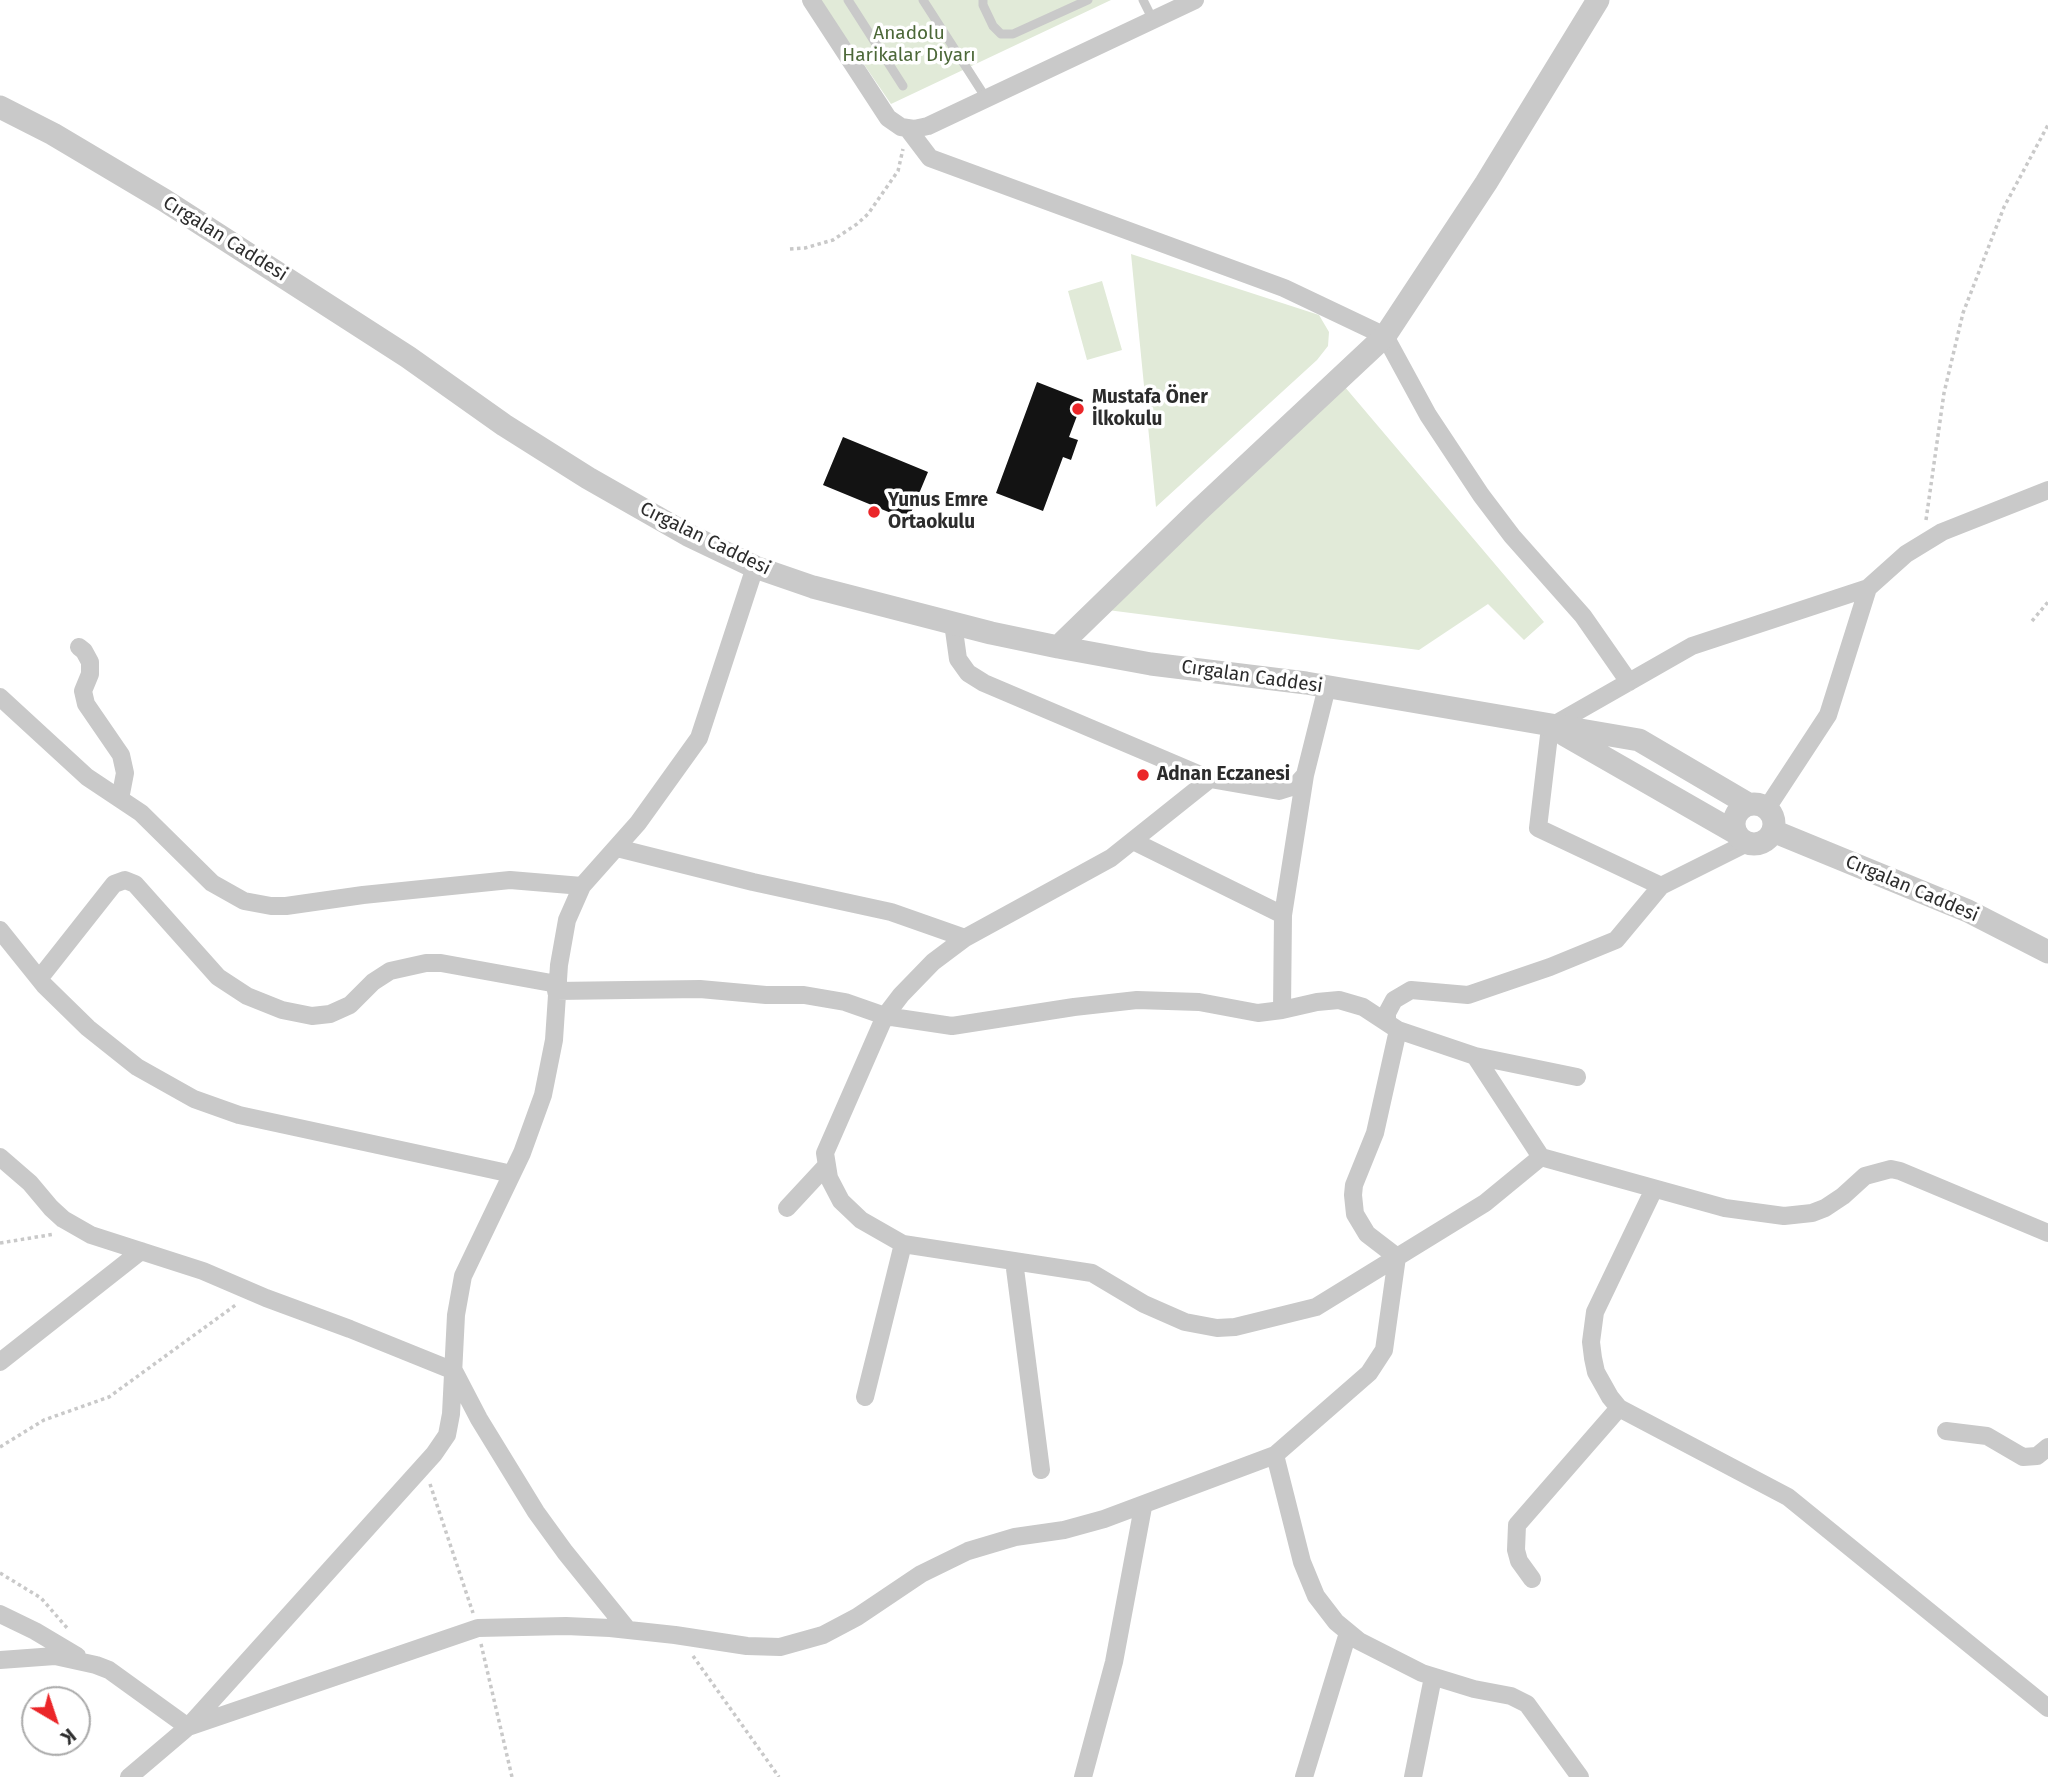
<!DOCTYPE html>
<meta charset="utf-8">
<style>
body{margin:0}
#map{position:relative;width:2048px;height:1777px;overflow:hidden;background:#fff;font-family:"Fira Sans",sans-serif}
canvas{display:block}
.north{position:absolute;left:21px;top:1686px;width:70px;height:70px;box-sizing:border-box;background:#fff;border:2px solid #ababab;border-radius:50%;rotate:141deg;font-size:19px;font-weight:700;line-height:28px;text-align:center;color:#2c2c2c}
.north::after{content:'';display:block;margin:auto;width:24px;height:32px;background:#eb2629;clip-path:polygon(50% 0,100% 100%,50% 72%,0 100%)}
</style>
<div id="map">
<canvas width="2048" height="1777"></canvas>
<div class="north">K</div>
</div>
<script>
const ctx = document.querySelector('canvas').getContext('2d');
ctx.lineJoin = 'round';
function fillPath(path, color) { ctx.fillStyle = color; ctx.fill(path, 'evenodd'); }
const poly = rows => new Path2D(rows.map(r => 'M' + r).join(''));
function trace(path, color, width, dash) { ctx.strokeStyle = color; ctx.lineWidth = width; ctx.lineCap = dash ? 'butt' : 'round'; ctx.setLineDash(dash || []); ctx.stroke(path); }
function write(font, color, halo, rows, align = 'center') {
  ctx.font = font + ' "Fira Sans",sans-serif'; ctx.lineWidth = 7; ctx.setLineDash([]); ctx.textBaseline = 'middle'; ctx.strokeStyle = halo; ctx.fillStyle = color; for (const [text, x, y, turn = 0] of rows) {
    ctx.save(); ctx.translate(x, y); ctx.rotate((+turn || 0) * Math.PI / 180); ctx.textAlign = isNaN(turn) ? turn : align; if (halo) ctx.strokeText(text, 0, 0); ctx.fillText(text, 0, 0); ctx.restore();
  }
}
fillPath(poly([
 [820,0,1111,0,891,104],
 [1131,254,1319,315,1329,332,1328,346,1317,360,1156,507],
 [1102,281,1122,350,1087,360,1068,291],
 [1339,380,1544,622,1524,640,1488,604,1419,650,1092,608]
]), '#e1ead8');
fillPath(poly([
 [1037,382,1083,400,1069,437,1078,440,1071,460,1063,457,1043,511,996,493],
 [843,437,928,472,908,520,823,485]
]), '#131313');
trace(poly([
 [790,249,805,248,833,240,857,224,868,214,898,171,903,149],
 [1926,520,1944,393,1963,313,2004,207,2048,125],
 [2032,621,2048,602],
 [0,1243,55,1234],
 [0,1447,44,1420,109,1397,237,1304],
 [430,1484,473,1613],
 [0,1573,41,1598,68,1629],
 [481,1644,512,1777],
 [693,1656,779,1777]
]), '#c9c9c9', 3.5, [3.5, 3.5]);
trace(poly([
 [848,0,903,86],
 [923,0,986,98],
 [983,0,983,5,993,26,1001,34,1013,34,1088,0],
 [1143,0,1153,20]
]), '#c9c9c9', 9);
trace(poly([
 [811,0,888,118,901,127,914,129,928,126,1195,0],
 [908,129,930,158,1284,288,1385,336,1428,415,1481,495,1512,536,1583,616,1629,682],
 [953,623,958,659,968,673,984,683,1210,779,1279,791,1295,786,1305,775,1327,687],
 [79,647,84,651,90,662,90,674,83,691,86,704,121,755,125,773,120,799],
 [0,697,87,777,141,813,212,883,244,901,271,906,286,906,363,895,510,880,582,886],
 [1210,779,1111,858,965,938,933,962,901,995,885,1016,825,1153,829,1178,841,1201,861,1220,903,1244,1092,1273,1144,1304,1185,1322,1217,1328,1235,1327,1316,1307,1485,1203,1541,1157],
 [1767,808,1828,715,1868,588],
 [1133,841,1283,915],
 [1747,843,1661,886,1538,828,1550,727,1692,646,1868,588,1906,554,1942,532,2048,490],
 [617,848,753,882,891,912,965,938],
 [0,930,44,985,88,1028,137,1067,194,1099,239,1115,512,1174],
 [39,979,114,884,125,880,135,884,218,977,247,996,282,1010,312,1016,330,1014,350,1005,373,982,390,971,426,963,441,963,557,984],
 [556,991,700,989,766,995,804,995,845,1002,885,1016,952,1026,1074,1007,1137,1000,1199,1002,1258,1013,1282,1010,1317,1002,1339,1000,1363,1007,1398,1030,1475,1056,1541,1157,1725,1208,1784,1216,1812,1213,1825,1208,1843,1196,1865,1176,1891,1169,1900,1171,2048,1233],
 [1282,1010,1283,915,1305,775],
 [1387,1021,1387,1013,1394,1000,1411,990,1468,995,1550,967,1616,940,1661,886],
 [1475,1056,1577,1077],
 [0,1157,30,1183,51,1208,63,1219,91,1235,203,1271,266,1298,350,1329,454,1371,479,1419,536,1512,565,1552,628,1630],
 [1654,1189,1595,1312,1591,1342,1593,1358,1596,1372,1610,1397,1619,1408,1788,1497,2048,1708],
 [787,1208,826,1166],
 [1014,1261,1041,1470],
 [0,1362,141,1251],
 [865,1397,903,1244],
 [1946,1431,1987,1436,2023,1457,2037,1456,2048,1447],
 [1275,1455,1302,1562,1316,1596,1336,1622,1359,1641,1422,1673,1474,1689,1511,1696,1527,1704,1580,1777],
 [1532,1579,1519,1561,1516,1550,1517,1525,1619,1408],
 [0,1614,35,1631,77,1656],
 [0,1660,55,1656,96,1665,109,1670,188,1727,478,1628,566,1626,610,1628,675,1635,747,1646,780,1647,823,1635,857,1617,921,1574,968,1551,1015,1537,1064,1530,1104,1519,1275,1455,1369,1373,1384,1350,1397,1257,1367,1234,1355,1214,1353,1195,1354,1185,1375,1133,1398,1030],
 [129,1777,188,1727,434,1454,447,1435,451,1414,456,1315,463,1276,522,1153,543,1095,554,1040,559,965,567,920,582,886,638,823,699,738,755,567],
 [1083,1777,1114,1662,1143,1507],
 [1304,1777,1348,1633],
 [1413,1777,1433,1677]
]), '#c9c9c9', 18);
trace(poly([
 [0,107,53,134,164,200,408,357,504,425,588,478,688,535,755,567,813,587,991,633,1058,647,1151,664,1306,683,1639,740,1748,804],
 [1058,647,1198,511,1385,336,1486,183,1598,0],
 [1565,735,1736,833],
 '1734 824a20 20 0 1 1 40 0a20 20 0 1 1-40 0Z',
 [1773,831,1968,911,2048,952]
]), '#c9c9c9', 23);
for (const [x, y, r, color] of [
 [1078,409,7,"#eb2629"],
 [874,512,7,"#eb2629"],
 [1143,775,7,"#eb2629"]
]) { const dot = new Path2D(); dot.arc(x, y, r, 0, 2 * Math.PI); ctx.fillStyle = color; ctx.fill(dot); trace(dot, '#fff', 2.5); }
write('19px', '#4c6838', '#fff', [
 ["Anadolu",909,34],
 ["Harikalar Diyarı",909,56]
]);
write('19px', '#2c2c2c', '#fff', [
 ["Cırgalan Caddesi",225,239,32],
 ["Cırgalan Caddesi",705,539,26],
 ["Cırgalan Caddesi",1252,677,8],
 ["Cırgalan Caddesi",1912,889,23]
]);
write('bold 19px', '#2c2c2c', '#fff', [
 ["Mustafa Öner",1092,398],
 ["İlkokulu",1092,420],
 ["Yunus Emre",888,501],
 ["Ortaokulu",888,523],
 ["Adnan Eczanesi",1157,775]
], 'left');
</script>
